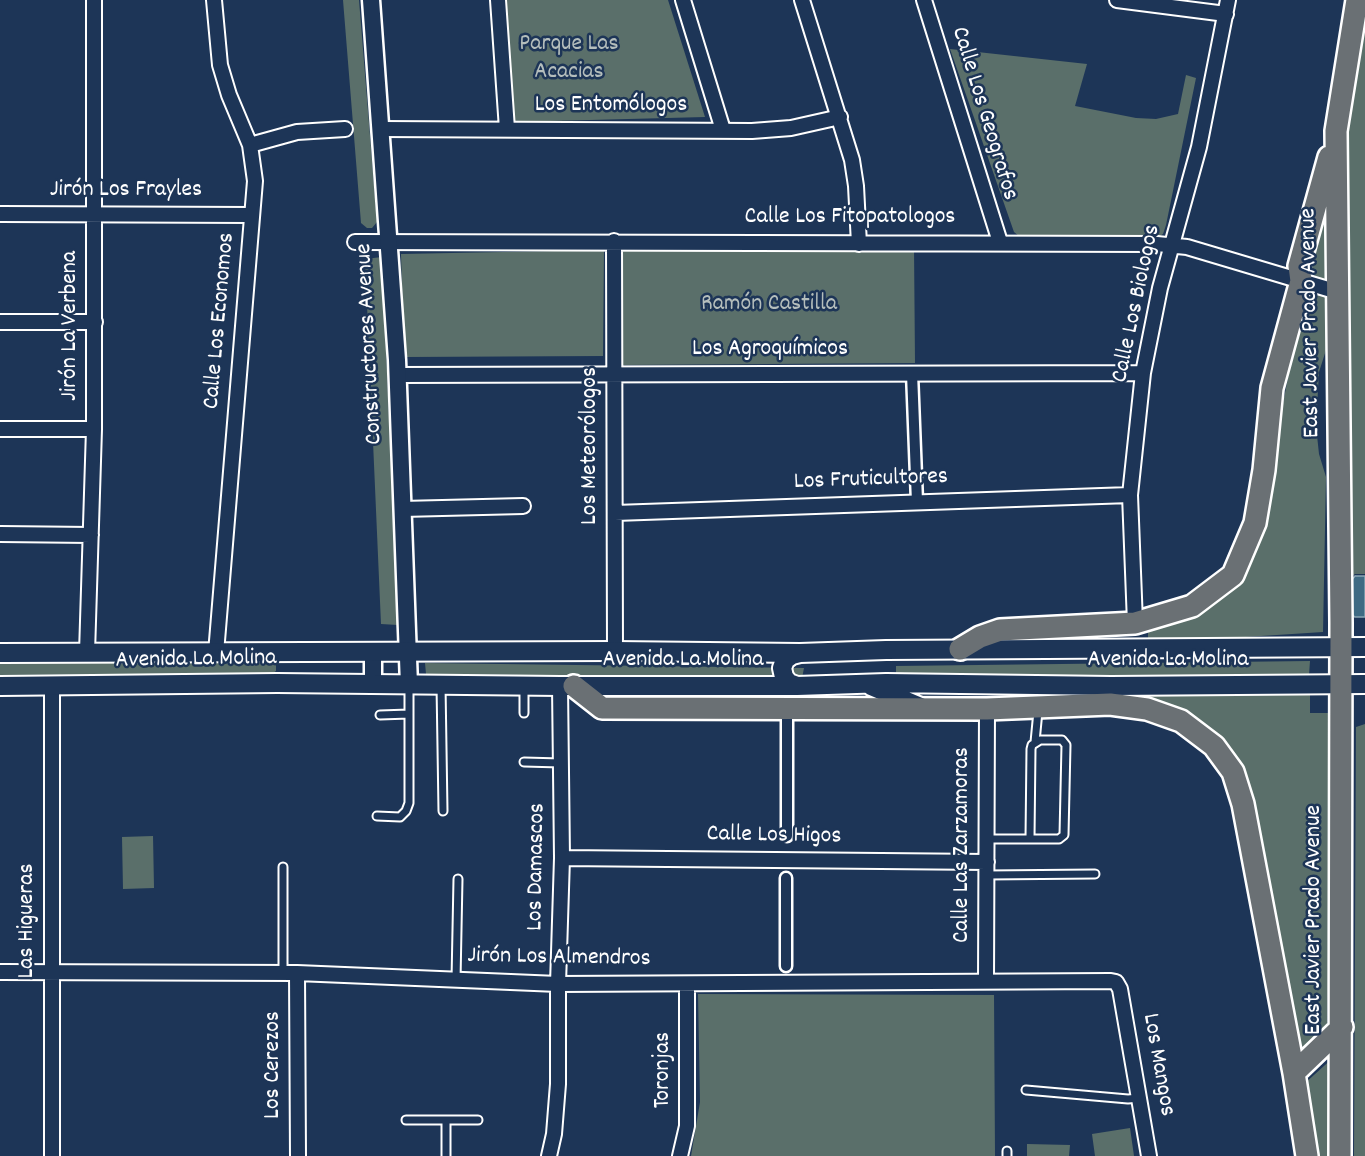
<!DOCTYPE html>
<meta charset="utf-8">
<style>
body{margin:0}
canvas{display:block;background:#1d3557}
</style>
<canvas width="1365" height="1156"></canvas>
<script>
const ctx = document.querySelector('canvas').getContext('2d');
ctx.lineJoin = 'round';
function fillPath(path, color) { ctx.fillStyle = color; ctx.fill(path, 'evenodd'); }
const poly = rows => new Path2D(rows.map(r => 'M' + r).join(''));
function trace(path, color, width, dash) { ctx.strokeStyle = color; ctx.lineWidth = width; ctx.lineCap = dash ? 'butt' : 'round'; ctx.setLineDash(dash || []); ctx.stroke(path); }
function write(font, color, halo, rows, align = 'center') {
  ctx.font = font + ' Dekko,sans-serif'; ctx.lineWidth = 5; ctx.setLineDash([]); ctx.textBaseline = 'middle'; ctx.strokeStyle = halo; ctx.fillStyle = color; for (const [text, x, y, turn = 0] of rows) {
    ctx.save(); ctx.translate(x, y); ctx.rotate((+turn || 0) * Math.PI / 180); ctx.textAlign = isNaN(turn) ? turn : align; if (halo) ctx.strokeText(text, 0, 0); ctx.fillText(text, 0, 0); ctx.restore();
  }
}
fillPath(poly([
 [343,0,359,0,377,222,372,228,367,228,361,223],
 [504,0,668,0,705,117,513,122],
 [1365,0,1365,574,1355,574,1349,579,1343,150],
 [950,49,1087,64,1075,106,1136,118,1156,119,1178,114,1186,75,1196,78,1166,225,1163,234,1155,239,1028,238,1020,237,1014,232],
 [1324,223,1331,282,1304,280],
 [914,248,915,363,623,365,622,249],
 [604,250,603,356,404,357,401,254],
 [382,257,398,625,381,624,365,259],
 [1305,293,1329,297,1327,347,1319,372,1316,426,1319,454,1326,477,1323,632,1153,643,1148,639,1148,629,1198,612,1260,534,1281,413],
 [273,661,276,664,276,671,271,674,0,675,0,662],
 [1310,661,1309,675,896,675,896,666],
 [425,663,804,668,802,678,426,674],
 [1141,693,1310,695,1310,713,1335,713,1327,1029,1301,1050,1255,814,1238,767,1148,700],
 [1365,724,1365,1156,1354,1156,1356,727],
 [153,836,154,888,123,889,122,837],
 [698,994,994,995,995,1156,691,1156,700,1102],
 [1335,1056,1335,1156,1315,1156,1304,1084],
 [1130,1128,1134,1156,1095,1156,1092,1134],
 [1027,1144,1070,1145,1069,1156,1027,1156]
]), '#5a6f6a');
const water = poly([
 [1355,576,1365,576,1365,617,1355,617,1350,614,1350,582,1355,576]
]);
fillPath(water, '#3e6a83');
trace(water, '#8ba6b5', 1.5);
const service = poly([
 [441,685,443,811],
 [524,713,524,686],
 [380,715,409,714],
 [1035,742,1038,711],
 [524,762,561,763],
 [377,816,400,817,406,811,409,803,409,685],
 [987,839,1059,839,1064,835,1066,745,1062,740,1040,740,1032,745,1031,749,1030,838],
 [987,875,1095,874],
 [283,973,283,867],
 [456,980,458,879],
 [1026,1090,1128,1099,1140,1098],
 [406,1120,478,1120],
 [446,1156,446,1120],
 [1007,1156,1007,1151]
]);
const pedestrian = poly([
 [912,373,917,502],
 [787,836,787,708],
 [786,966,786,878]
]);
const minor = poly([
 [214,0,220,65,229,95,250,145,255,181,216,653],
 [498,0,507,129],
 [683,0,723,130],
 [802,0,852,160,856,186,859,244],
 [924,0,1000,242],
 [1117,0,1226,14],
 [381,129,752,131,791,128,840,117],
 [250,145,297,132,345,129],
 [0,214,252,215],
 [614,241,615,651],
 [355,242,1157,244,1187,247,1338,292],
 [0,322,95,322],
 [397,375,1143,373],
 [0,429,94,429],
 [402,509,523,506],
 [615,513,1130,495],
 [0,534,91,535],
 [1135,623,1130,495,1143,373,1160,288,1199,147,1228,0],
 [87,653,94,429,94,0],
 [52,686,52,1156],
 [562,858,987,862],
 [0,972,297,973,558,984,1111,981,1116,982,1120,989,1149,1156],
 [297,973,298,1156],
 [986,981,987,709],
 [549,1156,554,1134,558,1084,558,984,562,858,560,686],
 [680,1156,687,1126,687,984]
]);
const tertiary = poly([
 [371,0,397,360,409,685],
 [373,652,373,684]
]);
const secondary = poly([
 [0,653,615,651,800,653,886,650,1365,647],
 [0,686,277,683,560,686,797,686,886,683,1111,686,1365,684],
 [797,686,789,683,784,677,782,668,785,660,792,655,800,653],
 [871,686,923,708]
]);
const primary = poly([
 [960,649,980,637,1000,630,1135,623,1192,606,1233,575,1255,523,1264,470,1272,388,1301,281,1299,266,1329,157],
 [574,686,602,708,987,709,1110,704,1147,709,1181,721,1214,746,1233,772,1243,804,1294,1073,1307,1156],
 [1294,1073,1342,1027],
 [1340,1156,1341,623,1336,131,1357,0]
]);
trace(service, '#fff', 11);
trace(pedestrian, '#fff', 15);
trace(minor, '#fff', 18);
trace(tertiary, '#fff', 21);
trace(secondary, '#fff', 22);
trace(primary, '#fff', 26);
trace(service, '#1d3557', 7);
trace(pedestrian, '#1d3557', 10);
trace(minor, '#1d3557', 14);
trace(tertiary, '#1d3557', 16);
trace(secondary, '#1d3557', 18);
trace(primary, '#6a7074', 21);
write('24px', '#b5bebc', '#1d3557', [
 ["Parque Las",569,46],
 ["Acacias",569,74],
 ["Ramón Castilla",769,306]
]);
write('24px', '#fff', '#1d3557', [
 ["Los Entomólogos",611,107],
 ["Calle Los Geografos",983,114,73],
 ["Jirón Los Frayles",126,192],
 ["Calle Los Fitopatologos",850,219],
 ["Calle Los Biologos",1138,304,-78],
 ["Calle Los Economos",221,321,-85],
 ["East Javier Prado Avenue",1312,323,-91],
 ["Jirón La Verbena",72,326,-90],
 ["Constructores Avenue",371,344,-93],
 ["Los Agroquímicos",770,351],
 ["Los Meteorólogos",592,446,-90],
 ["Los Fruticultores",871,481,-2],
 ["Avenida La Molina",196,661,-1],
 ["Avenida La Molina",683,662],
 ["Avenida La Molina",1168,662],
 ["Calle Los Higos",774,837,1],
 ["Calle Las Zarzamoras",964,845,-90],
 ["Los Damascos",538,867,-89],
 ["East Javier Prado Avenue",1316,920,-90],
 ["Las Higueras",29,921,-90],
 ["Jirón Los Almendros",559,959,1],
 ["Los Cerezos",275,1065,-90],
 ["Los Mangos",1157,1065,80],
 ["Toronjas",665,1070,-90]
]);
</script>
